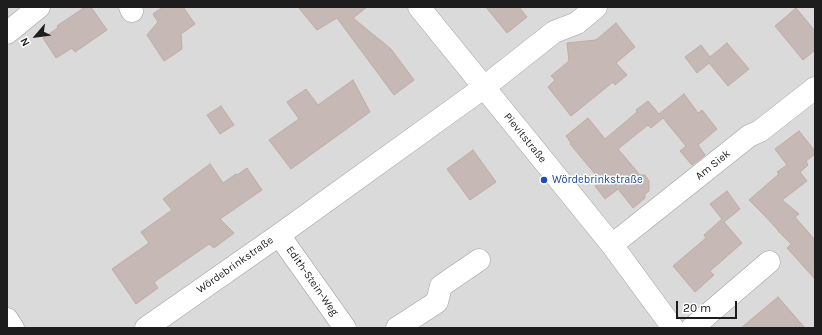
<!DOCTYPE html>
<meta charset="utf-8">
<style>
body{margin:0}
#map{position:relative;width:822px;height:335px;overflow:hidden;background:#eee8e2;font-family:Karla,sans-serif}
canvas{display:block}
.frame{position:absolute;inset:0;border:8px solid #1d1d1d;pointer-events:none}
.north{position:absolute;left:16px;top:16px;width:40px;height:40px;-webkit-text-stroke:3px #fff;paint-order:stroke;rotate:242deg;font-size:11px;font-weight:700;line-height:16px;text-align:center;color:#1d1d1d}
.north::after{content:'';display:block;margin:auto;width:14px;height:18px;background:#1d1d1d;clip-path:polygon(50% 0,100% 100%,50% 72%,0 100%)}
.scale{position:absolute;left:676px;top:301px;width:61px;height:18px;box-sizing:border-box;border:2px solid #1d1d1d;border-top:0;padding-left:5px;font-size:12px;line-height:14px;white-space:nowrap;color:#1d1d1d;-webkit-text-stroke:3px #fff;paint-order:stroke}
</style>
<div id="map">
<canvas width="822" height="335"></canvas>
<div class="frame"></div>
<div class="north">N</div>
<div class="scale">20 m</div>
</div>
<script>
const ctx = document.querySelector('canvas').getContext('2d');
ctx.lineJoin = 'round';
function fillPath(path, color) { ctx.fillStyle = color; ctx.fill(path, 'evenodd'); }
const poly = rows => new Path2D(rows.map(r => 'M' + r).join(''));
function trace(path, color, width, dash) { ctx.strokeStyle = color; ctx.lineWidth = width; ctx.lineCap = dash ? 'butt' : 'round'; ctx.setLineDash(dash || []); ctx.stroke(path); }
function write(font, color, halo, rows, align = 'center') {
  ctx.font = font + ' Karla,sans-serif'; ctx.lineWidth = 3; ctx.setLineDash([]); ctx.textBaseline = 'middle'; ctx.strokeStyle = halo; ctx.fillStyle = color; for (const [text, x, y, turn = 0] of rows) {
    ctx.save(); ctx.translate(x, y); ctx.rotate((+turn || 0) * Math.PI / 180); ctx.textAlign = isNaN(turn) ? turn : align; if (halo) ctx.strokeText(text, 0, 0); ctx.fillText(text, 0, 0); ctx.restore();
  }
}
fillPath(poly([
 [7,7,815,7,815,328,7,328]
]), '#dbdada');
const building = poly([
 [85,7,91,7,107,30,75,52,72,48,56,58,43,38,58,28,57,26,85,7],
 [163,7,183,7,195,24,181,34,182,49,164,61,147,35,158,22,153,14,163,7],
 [298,7,367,7,353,18,391,49,414,80,394,95,337,18,317,30,298,7],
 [486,7,519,7,527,17,507,33,486,7],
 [796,8,815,31,815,50,803,60,775,26,796,8],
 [616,23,635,47,616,63,627,75,615,85,613,82,571,116,548,87,555,80,551,76,569,61,567,43,596,40,616,23],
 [727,43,749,69,728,86,709,63,697,73,685,57,701,45,710,57,727,43],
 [353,80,370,112,291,169,269,140,299,119,287,102,306,89,318,105,353,80],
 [684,94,698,113,702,110,717,129,698,145,705,155,692,165,680,151,686,146,663,118,651,128,648,125,618,149,640,175,645,175,649,181,649,191,645,194,645,198,633,208,618,189,605,199,595,186,601,181,570,144,571,143,566,136,588,118,605,139,637,112,636,110,648,101,659,114,684,94],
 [221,106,234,125,220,134,207,115,221,106],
 [799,131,815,151,815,154,806,161,808,165,800,172,807,181,782,200,799,214,795,217,815,240,815,279,787,248,791,244,778,231,778,230,764,215,749,200,779,174,777,172,787,165,775,149,799,131],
 [473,150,496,182,470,200,447,169,473,150],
 [210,164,223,183,236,174,237,175,247,168,262,190,220,219,234,233,214,248,209,244,154,282,158,288,136,304,112,269,149,243,141,232,172,210,163,199,210,164],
 [727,191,740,209,724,222,742,243,710,271,714,275,695,292,673,266,706,238,704,235,722,219,710,204,727,191],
 [778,297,805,328,741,328,778,297]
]);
fillPath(building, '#c6b9b5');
trace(building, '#c1aba4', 1);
const minor = poly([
 [130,7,132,11],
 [419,7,612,245,673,328],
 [7,33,39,7],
 [279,235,345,328],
 [612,245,749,136,760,131,815,88],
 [7,319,13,328],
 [146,328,279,235,483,88,554,32,577,23,596,7],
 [397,328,437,302,441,286,479,260],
 [692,328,769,262]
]);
trace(minor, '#a1a1a1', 23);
trace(minor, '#fff', 22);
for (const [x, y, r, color] of [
 [544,180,4,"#1a4fb4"]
]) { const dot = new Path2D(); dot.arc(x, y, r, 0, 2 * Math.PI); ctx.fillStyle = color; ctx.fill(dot); trace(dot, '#fff', 1.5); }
write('11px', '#1d1d1d', '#fff', [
 ["Pievitstraße",525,138,51],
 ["Am Siek",713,165,-39],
 ["Wördebrinkstraße",235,265,-35],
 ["Edith-Stein-Weg",312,281,55]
]);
write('11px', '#164399', '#fff', [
 ["Wördebrinkstraße",552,180]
], 'left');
</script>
